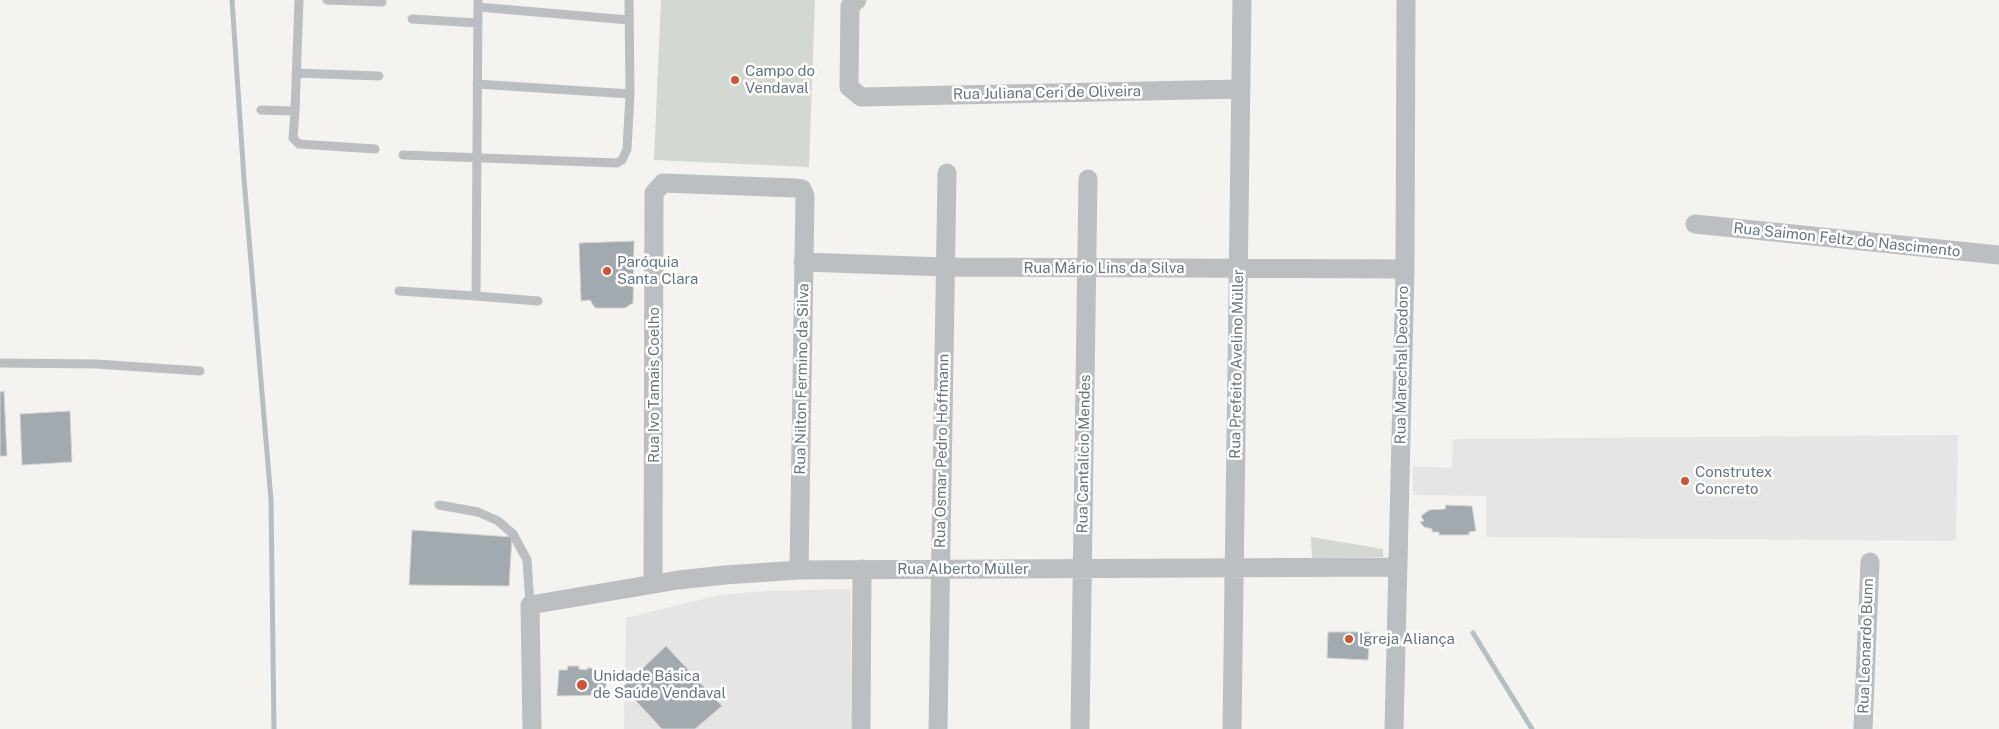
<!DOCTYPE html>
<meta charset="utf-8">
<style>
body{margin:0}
canvas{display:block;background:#f4f3f0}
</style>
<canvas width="1999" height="729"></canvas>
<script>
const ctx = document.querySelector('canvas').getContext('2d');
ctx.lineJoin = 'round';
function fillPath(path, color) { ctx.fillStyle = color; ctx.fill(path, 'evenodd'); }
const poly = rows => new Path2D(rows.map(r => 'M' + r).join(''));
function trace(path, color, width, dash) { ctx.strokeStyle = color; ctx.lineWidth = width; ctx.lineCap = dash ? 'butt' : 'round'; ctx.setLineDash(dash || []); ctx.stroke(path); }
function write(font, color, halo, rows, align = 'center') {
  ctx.font = font + ' "Public Sans",sans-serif'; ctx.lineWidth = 5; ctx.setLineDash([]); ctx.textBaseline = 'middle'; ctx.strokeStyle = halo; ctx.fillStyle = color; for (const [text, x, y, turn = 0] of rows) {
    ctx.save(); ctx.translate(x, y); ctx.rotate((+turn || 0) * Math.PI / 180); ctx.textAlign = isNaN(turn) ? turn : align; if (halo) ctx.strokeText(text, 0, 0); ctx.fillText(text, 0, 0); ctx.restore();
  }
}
fillPath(poly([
 [1958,435,1956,541,1486,537,1486,496,1413,495,1413,466,1452,468,1453,439],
 [851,589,851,729,624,729,626,618,720,595,766,591]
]), '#e4e5e4');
fillPath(poly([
 [661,0,815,0,809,167,654,160],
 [1311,537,1383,549,1383,557,1312,558]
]), '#d3d8d0');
trace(poly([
 [232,0,244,179,271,500,274,729],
 [1473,633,1532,729]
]), '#b4bfc3', 5);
const building = poly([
 [634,241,633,303,625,308,595,308,590,300,581,301,579,243,634,241],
 [4,391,7,456,0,456,0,392,4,391],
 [70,411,72,462,22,465,20,414,70,411],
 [1446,505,1472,506,1476,531,1469,532,1469,535,1439,535,1439,532,1432,532,1432,529,1424,527,1420,522,1424,521,1421,516,1429,510,1445,509,1446,505],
 [412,530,512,537,509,586,409,585,412,530],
 [1328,632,1370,632,1368,660,1327,658,1328,632],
 [666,646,722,706,695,729,662,729,623,687,666,646],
 [568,666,579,666,579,669,587,670,587,668,592,668,593,670,599,670,601,675,606,675,606,695,557,696,559,670,567,670,568,666]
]);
fillPath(building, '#a3aaaf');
trace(building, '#d5d5d3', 1);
trace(poly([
 [327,0,382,2],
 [478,0,476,296,538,301],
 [478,7,629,20],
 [412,19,477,23],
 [296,73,379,76],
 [477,84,630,94],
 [261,110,295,111,299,0],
 [295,111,293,138,299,144,375,149],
 [403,155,617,163,622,160,627,149,630,94,629,0],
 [399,291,476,296],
 [0,363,96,364,200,371],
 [439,505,478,512,498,521,513,534,527,560,530,605]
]), '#bbbfc2', 9);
trace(poly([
 [857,0,850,6,849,87,861,97,1241,89],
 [1695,224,1999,255],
 [803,262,945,267,1405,269],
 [653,584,654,193,663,183,795,188,802,189,805,196,799,570],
 [532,729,530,605,678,580,725,575,799,570,1397,567],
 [861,729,862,569],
 [938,729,947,173],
 [1080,729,1088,179],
 [1232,729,1242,0],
 [1394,729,1405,269,1406,0],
 [1863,729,1870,562]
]), '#bbbfc2', 19);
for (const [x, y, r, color] of [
 [735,80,5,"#cf5335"],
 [607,271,5,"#cf5335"],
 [1685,481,5,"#cf5335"],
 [1349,639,5,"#cf5335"],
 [582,685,6,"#cf5335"]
]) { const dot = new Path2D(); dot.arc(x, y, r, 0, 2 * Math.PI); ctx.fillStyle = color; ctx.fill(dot); trace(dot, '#fff', 2); }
write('15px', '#66747e', '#fff', [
 ["Campo do",745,71],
 ["Vendaval",745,88],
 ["Paróquia",617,262],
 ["Santa Clara",617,279],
 ["Construtex",1695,472],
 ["Concreto",1695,489],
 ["Igreja Aliança",1359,639],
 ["Unidade Básica",593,676],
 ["de Saúde Vendaval",593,693]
], 'left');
write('15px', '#66747e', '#fff', [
 ["Rua Juliana Ceri de Oliveira",1047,93,-1],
 ["Rua Saimon Feltz do Nascimento",1847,240,6],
 ["Rua Mário Lins da Silva",1104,268],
 ["Rua Prefeito Avelino Müller",1237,364,-89],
 ["Rua Marechal Deodoro",1402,365,-89],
 ["Rua Nilton Fermino da Silva",802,379,-89],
 ["Rua Ivo Tamais Coelho",654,385,-90],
 ["Rua Osmar Pedro Hoffmann",942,451,-89],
 ["Rua Cantalício Mendes",1084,454,-89],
 ["Rua Alberto Müller",963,569],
 ["Rua Leonardo Bunn",1866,646,-88]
]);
</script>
